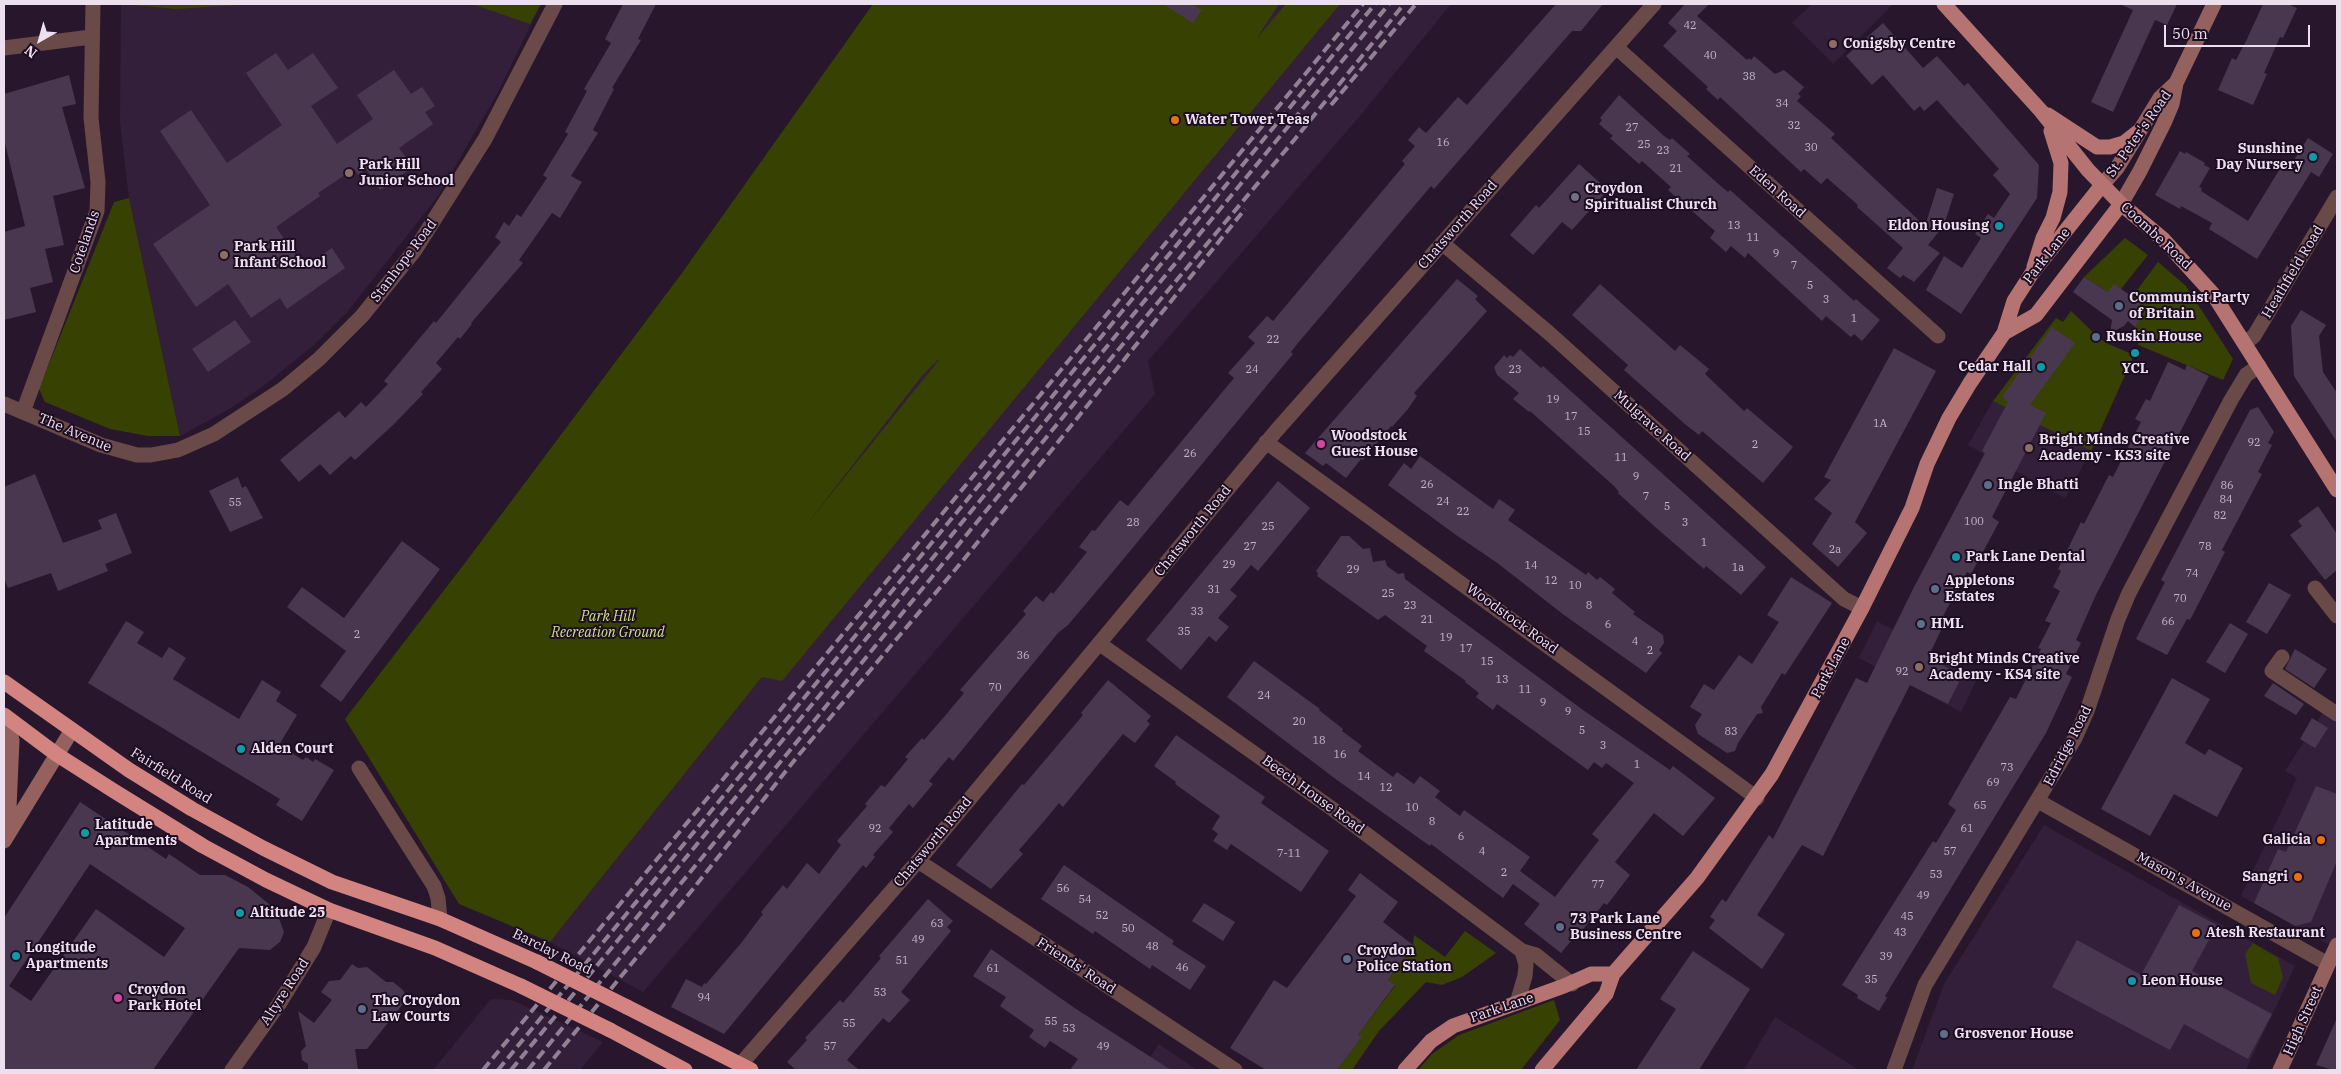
<!DOCTYPE html>
<style>
body{margin:0}
#map{position:relative;width:2341px;height:1074px;overflow:hidden;background:#28172c;font-family:"IBM Plex Serif",serif}
canvas{display:block}
.frame{position:absolute;inset:0;border:5px solid #ece0ef;pointer-events:none}
.north{position:absolute;left:15px;top:15px;width:50px;height:50px;-webkit-text-stroke:4px #1e0d22;paint-order:stroke;rotate:218deg;font-size:14px;font-weight:700;line-height:20px;text-align:center;color:#ece0ef}
.north::after{content:'';display:block;margin:auto;width:18px;height:22px;background:#ece0ef;clip-path:polygon(50% 0,100% 100%,50% 72%,0 100%)}
.scale{position:absolute;left:2164px;top:25px;width:146px;height:22px;box-sizing:border-box;border:2px solid #ece0ef;border-top:0;padding-left:6px;font-size:15px;line-height:18px;white-space:nowrap;color:#ece0ef;-webkit-text-stroke:4px #1e0d22;paint-order:stroke}
</style>
<div id="map">
<canvas width="2341" height="1074"></canvas>
<div class="frame"></div>
<div class="north">N</div>
<div class="scale">50 m</div>
</div>
<script>
const ctx = document.querySelector('canvas').getContext('2d');
ctx.lineJoin = 'round';
function fillPath(path, color) { ctx.fillStyle = color; ctx.fill(path, 'evenodd'); }
const poly = rows => new Path2D(rows.map(r => 'M' + r).join(''));
function trace(path, color, width, dash) { ctx.strokeStyle = color; ctx.lineWidth = width; ctx.lineCap = dash ? 'butt' : 'round'; ctx.setLineDash(dash || []); ctx.stroke(path); }
function write(font, color, halo, rows, align = 'center') {
  ctx.font = font + ' "IBM Plex Serif",serif'; ctx.lineWidth = 4; ctx.setLineDash([]); ctx.textBaseline = 'middle'; ctx.strokeStyle = halo; ctx.fillStyle = color; for (const [text, x, y, turn = 0] of rows) {
    ctx.save(); ctx.translate(x, y); ctx.rotate((+turn || 0) * Math.PI / 180); ctx.textAlign = isNaN(turn) ? turn : align; if (halo) ctx.strokeText(text, 0, 0); ctx.fillText(text, 0, 0); ctx.restore();
  }
}
fillPath(poly([
 [121,4,541,4,497,94,438,196,348,311,314,345,262,387,231,408,180,436,129,198,120,122],
 [1279,4,1451,4,1359,117,1148,361,1155,394,643,992,550,942,762,677,769,573,922,376,1253,42],
 [1812,4,1893,4,1833,64,1792,23],
 [1993,401,2091,451,2065,498,1968,445],
 [1877,621,1978,677,1961,712,1859,658],
 [2325,709,2337,716,2337,949,2241,896,2297,778,2285,771],
 [2044,825,2295,966,2246,1070,1912,1070,1944,984],
 [491,999,512,1000,603,1042,580,1070,433,1070],
 [1775,1017,1859,1070,1744,1070],
 [1159,1044,1197,1070,1141,1070]
]), '#341f3a');
fillPath(poly([
 [121,4,254,4,176,9],
 [472,4,541,4,530,24],
 [873,4,1279,4,1257,38,1286,4,1340,4,782,681,762,677,550,942,459,904,345,719,468,559,682,273],
 [938,360,939,360,807,524,922,376],
 [129,198,180,436,148,436,110,429,45,402,39,389,114,202],
 [2125,238,2148,255,2121,289,2108,292,2084,277],
 [2158,262,2186,286,2233,359,2223,380,2138,345,2138,336,2132,331,2144,314,2137,309,2132,297],
 [2071,311,2098,337,2106,343,2134,355,2091,451,1993,401,2056,318,2063,322],
 [1465,931,1496,953,1462,977,1442,985,1426,982,1379,1031,1352,1070,1337,1070,1361,1038,1358,1035,1395,986,1388,980,1413,946,1414,935,1445,957],
 [2253,943,2278,958,2283,977,2275,995,2251,983,2245,954],
 [1554,1000,1560,1020,1521,1070,1418,1070,1432,1054,1459,1035]
]), '#374101');
fillPath(poly([
 [623,4,656,4,638,39,641,40,612,88,614,89,593,130,598,133,571,176,582,182,560,218,552,213,519,260,523,263,471,323,472,324,460,339,458,337,436,363,442,369,421,392,423,394,394,424,355,460,351,456,330,475,320,464,299,482,280,460,339,411,345,418,361,402,366,407,388,384,384,381,434,321,436,323,501,242,495,237,504,222,509,226,517,214,521,217,547,178,543,175,568,134,565,132,587,91,584,89,611,43,605,39],
 [1163,4,1192,4,1202,10,1193,23],
 [1556,4,1603,4,1581,31,1572,31,1434,189,1431,186,1298,343,1291,352,1293,354,1106,580,1068,625,1058,633,953,761,949,757,929,781,933,784,913,808,909,804,889,828,893,832,873,855,875,857,866,868,863,865,724,1034,671,1007,686,979,702,987,704,983,706,984,742,942,763,914,761,912,783,885,787,889,807,863,819,874,841,845,837,841,867,806,865,804,881,785,885,787,908,759,905,757,922,738,924,740,944,717,964,693,960,690,1026,614,1023,611,1036,596,1043,602,1051,592,1053,594,1087,552,1079,547,1092,530,1095,531,1120,500,1128,506,1234,378,1228,373,1255,343,1248,337,1267,316,1273,321,1405,164,1402,161,1415,146,1408,140,1419,127,1426,133,1458,97,1467,105],
 [1685,4,1709,4,1697,16,1747,60,1749,58,1751,60,1754,56,1775,74,1784,70,1804,87,1798,94,1801,96,1797,101,1835,134,1831,138,1925,226,1937,188,1954,194,1944,225,1928,245,1940,253,1914,282,1903,275,1900,278,1887,268,1903,248,1857,207,1858,205,1827,178,1821,184,1804,169,1801,172,1720,97,1718,100,1706,89,1708,87,1663,46,1677,31,1668,23],
 [2120,4,2177,4,2167,25,2155,20,2113,112,2091,102,2133,10],
 [2263,4,2288,4,2297,8,2283,38,2280,37,2264,73,2267,74,2253,105,2218,90,2232,58,2236,60,2247,39],
 [1883,23,1923,68,1937,56,1964,86,1968,83,2039,165,2037,198,1961,314,1926,290,1944,256,1962,268,1981,238,1975,234,1988,214,1994,218,2010,194,1993,175,1999,169,1937,100,1924,111,1920,106,1914,111,1883,75,1872,85,1846,56],
 [276,53,288,70,313,53,338,88,311,106,337,144,373,119,357,95,394,70,411,94,422,87,435,106,425,112,433,124,399,148,413,167,380,190,366,169,358,175,354,169,318,193,320,196,276,227,304,267,332,248,345,268,287,309,280,298,251,318,228,284,196,307,153,244,210,205,160,131,191,110,227,163,282,125,246,73],
 [69,75,76,104,62,107,85,188,53,196,64,245,45,249,53,282,30,288,36,312,4,320,4,232,25,226,4,139,4,94],
 [1619,95,1664,136,1670,140,1672,138,1690,154,1687,156,1723,188,1728,192,1730,190,1830,279,1854,301,1856,299,1880,320,1862,341,1854,334,1851,337,1826,316,1822,321,1748,253,1745,258,1731,246,1726,252,1710,238,1715,231,1668,190,1671,187,1642,161,1639,164,1610,138,1613,136,1599,124,1602,120,1600,118],
 [2308,138,2333,154,2319,177,2311,172,2257,259,2209,229,2212,223,2181,206,2180,209,2155,195,2180,151,2185,154,2186,152,2205,163,2204,165,2210,168,2199,187,2202,188,2201,191,2248,221,2281,167,2287,171],
 [1579,164,1608,190,1572,230,1562,222,1533,255,1510,235,1536,205,1539,208],
 [2084,277,2108,292,2114,284,2141,303,2137,309,2144,314,2135,327,2128,321,2124,326,2110,333,2112,320,2073,292],
 [1457,279,1478,296,1475,299,1487,311,1414,393,1417,396,1408,409,1392,427,1391,426,1363,460,1361,459,1346,478,1326,463,1323,466,1305,453],
 [1600,284,1675,351,1680,345,1709,369,1705,374,1744,411,1747,408,1793,447,1763,483,1702,431,1699,435,1686,425,1624,370,1628,365,1572,315],
 [2301,310,2326,325,2319,336,2323,372,2337,393,2337,442,2294,376,2291,326],
 [235,320,251,342,208,372,192,349],
 [2052,327,2075,343,2030,405,2046,413,1992,517,1999,522,1971,574,1967,572,1956,592,1943,616,1947,618,1928,657,1962,676,1948,704,1910,685,1823,856,1802,845,1757,915,1785,934,1762,969,1709,928,1715,920,1710,917,1722,899,1726,902,1769,835,1773,839,1856,678,1867,683,1913,589,1985,453,1982,451,2008,402,2002,397],
 [1894,348,1936,371,1855,522,1867,533,1838,567,1812,544,1832,513,1814,499,1831,480,1824,477],
 [1520,349,1541,368,1543,366,1766,567,1741,595,1706,566,1704,569,1654,526,1618,493,1619,492,1614,486,1530,411,1529,412,1513,399,1519,393,1497,375,1494,367,1504,355,1507,358,1510,355,1513,357],
 [2168,362,2185,370,2187,365,2209,376,2095,597,2076,640,2081,643,2066,674,2072,677,2046,733,1885,996,1887,998,1879,1011,1857,998,1858,995,1842,985,1933,841,1936,843,1956,810,1948,804,2010,697,2016,699,2041,649,2038,648,2051,623,2045,621,2060,591,2053,587,2061,571,2058,569,2081,522,2084,524,2109,475,2113,477,2141,422,2135,419,2146,399,2150,401],
 [2258,407,2274,432,2268,443,2272,445,2258,472,2262,474,2222,550,2225,552,2190,620,2187,619,2167,655,2136,639,2165,582,2161,580,2250,410],
 [1420,456,1493,509,1499,499,1515,510,1508,520,1586,575,1588,572,1597,580,1600,577,1615,589,1612,593,1635,612,1633,614,1663,635,1664,643,1659,650,1662,653,1646,673,1564,615,1496,562,1456,535,1388,485,1404,463,1411,469],
 [35,474,63,543,102,529,98,520,116,513,132,553,105,564,108,571,58,591,51,573,8,588,4,578,4,487],
 [238,477,242,488,246,486,263,518,230,532,209,491],
 [1278,481,1310,508,1258,571,1251,565,1230,590,1237,596,1218,618,1229,627,1216,642,1209,636,1181,670,1146,640],
 [2318,506,2337,534,2337,570,2325,580,2290,535,2302,526,2298,521],
 [1341,536,1349,536,1363,549,1370,548,1373,562,1385,560,1387,566,1398,574,1404,573,1405,579,1583,710,1670,770,1673,766,1715,798,1683,836,1654,813,1615,862,1630,875,1607,905,1604,903,1581,932,1580,930,1561,953,1524,924,1540,904,1513,884,1503,898,1431,844,1430,846,1337,780,1227,697,1254,661,1320,709,1319,710,1343,729,1342,731,1362,746,1358,751,1393,777,1397,772,1414,784,1420,776,1440,791,1435,797,1460,816,1464,810,1530,857,1520,871,1555,897,1599,840,1592,834,1634,783,1606,763,1602,768,1594,762,1588,770,1497,704,1493,710,1476,697,1479,693,1465,682,1466,681,1424,651,1427,646,1385,615,1378,620,1317,576,1318,573,1316,571],
 [402,541,440,569,341,702,320,686,346,651,287,607,302,587,344,618],
 [1791,577,1832,603,1785,675,1782,673,1761,707,1763,713,1757,714,1738,743,1735,751,1727,753,1698,734,1695,725,1702,714,1690,707,1704,684,1714,690,1739,655,1752,664,1779,622,1767,615],
 [2269,583,2291,595,2267,634,2246,622],
 [126,621,144,632,137,643,162,658,169,647,186,658,173,679,239,719,262,680,281,692,276,701,297,715,279,745,303,760,306,757,313,762,315,759,334,770,302,821,276,805,280,799,88,683],
 [2230,623,2248,634,2225,673,2206,662],
 [2295,649,2327,669,2314,688,2285,669],
 [2172,678,2210,699,2185,743,2205,755,2209,749,2243,768,2217,817,2174,794,2150,836,2101,809],
 [1108,680,1151,716,1147,721,1150,724,1135,743,1123,734,1063,807,1059,803,1045,820,1019,850,1023,854,991,889,956,865,1022,784,1024,785,1083,715,1081,713],
 [2273,683,2304,704,2296,715,2264,696],
 [2312,718,2328,728,2315,748,2300,739],
 [1176,735,1265,797,1261,803,1329,851,1301,892,1231,844,1227,850,1213,841,1218,834,1212,829,1220,816,1175,784,1176,782,1154,766],
 [2316,786,2337,794,2337,861,2311,922,2295,926,2254,903,2278,849,2286,852],
 [80,802,166,859,169,854,200,875,225,875,248,887,269,904,280,921,284,932,280,942,270,950,239,948,153,1070,4,1070,4,918],
 [90,864,185,928,164,957,96,909,31,1001,9,986],
 [1064,865,1174,941,1172,944,1206,966,1190,990,1152,965,1150,969,1095,931,1093,934,1041,899],
 [1360,873,1398,902,1383,922,1413,945,1388,980,1395,985,1358,1035,1362,1037,1337,1070,1266,1070,1230,1048,1274,980,1287,988,1356,896,1348,890],
 [928,899,953,921,947,927,951,931,901,992,910,1000,889,1023,883,1018,847,1060,859,1070,796,1070,787,1062,807,1040,805,1038,840,1000,843,1003,881,958,879,956],
 [1204,903,1235,922,1223,941,1192,921],
 [2179,905,2217,925,2192,971,2272,1014,2248,1059,2184,1024,2170,1050,2052,987,2077,940,2141,975],
 [991,949,1073,1007,1171,1070,1070,1070,1078,1059,1050,1041,1045,1048,1029,1037,1034,1030,1000,1006,1006,997,973,976],
 [1693,951,1750,989,1699,1070,1636,1070,1676,1009,1660,999],
 [352,964,358,968,367,967,386,982,393,982,403,990,407,999,367,1049,355,1049,358,1070,308,1070,308,1064,302,1060,301,1051,306,1046,298,1011,314,1023,332,1000,321,992,329,981,340,980],
 [2337,1018,2337,1070,2334,1070,2316,1065]
]), '#49374f');
trace(poly([
 [1616,47,1938,336],
 [4,48,91,37],
 [1442,243,1549,333,1844,599,1862,608],
 [2245,343,2254,336,2337,197],
 [4,404,101,445,137,455,151,455,178,450,214,434,283,389,319,359,362,316,415,250,485,139,555,4],
 [23,412,97,211,98,182,91,118,93,4],
 [1266,442,1757,798],
 [2315,588,2337,616],
 [1100,644,1334,810,1522,951,1536,955,1572,984],
 [2282,657,2272,671,2337,714],
 [359,768,434,886,438,898,440,919],
 [2038,801,2328,964],
 [918,861,1235,1070],
 [1517,1003,1525,976,1526,965,1522,951],
 [740,1065,918,861,1276,431,1654,4],
 [232,1070,279,1004,314,947,329,910],
 [1894,1070,1925,985,2075,738,2087,711,2118,619,2129,593,2231,400,2246,375,2259,366]
]), '#6a4a48', 15);
trace(poly([
 [2102,185,2117,168,2160,98,2176,83],
 [2121,204,2140,171,2164,123,2172,104,2176,83,2214,4],
 [5,716,12,740,8,830],
 [4,841,72,730],
 [2280,1070,2337,945]
]), '#94615f', 15);
trace(poly([
 [1944,4,2041,111,2088,170,2121,204,2163,239,2213,294,2337,490],
 [2048,115,2097,147,2110,147,2124,143,2138,132],
 [2034,267,2043,238,2053,218,2060,192,2061,163,2051,131],
 [2004,333,2036,315,2121,204],
 [1405,1070,1431,1041,1453,1026,1564,986,1591,974,1613,974],
 [1542,1070,1606,994,1613,974,1697,878,1772,774,1862,608,1912,508,1927,464,1949,418,1970,383,2004,333,2014,301,2032,273,2102,185]
]), '#b57471', 15);
trace(poly([
 [4,682,129,770,192,809,263,848,332,882,440,919,537,962],
 [4,715,56,754,114,791,203,846,266,880,329,910,435,948,521,986],
 [627,1007,751,1070],
 [610,1030,685,1070]
]), '#d38481', 15);
trace(poly([
 [1331,105,1416,4],
 [483,1070,1363,4],
 [498,1070,1375,4],
 [511,1070,1389,4],
 [528,1070,1113,356,1295,139,1404,4],
 [544,1070,693,889,797,757,965,558,1245,209]
]), '#908294', 4, [10, 5]);
trace(poly([
 [537,962,627,1007],
 [521,986,610,1030]
]), '#d38481', 15);
for (const [x, y, r, color] of [
 [1833,44,5,"#8d6e63"],
 [1175,120,5,"#e8710a"],
 [2313,157,5,"#0f9aa8"],
 [349,173,5,"#8d6e63"],
 [1575,197,5,"#6b7280"],
 [1999,226,5,"#0f9aa8"],
 [224,255,5,"#8d6e63"],
 [2119,306,5,"#5c6f8a"],
 [2096,337,5,"#5c6f8a"],
 [2135,353,5,"#0f9aa8"],
 [2041,367,5,"#0f9aa8"],
 [1321,444,5,"#d1479c"],
 [2029,448,5,"#8d6e63"],
 [1988,485,5,"#5c6f8a"],
 [1956,557,5,"#0f9aa8"],
 [1935,589,5,"#5c6f8a"],
 [1921,624,5,"#5c6f8a"],
 [1919,667,5,"#8d6e63"],
 [241,749,5,"#0f9aa8"],
 [85,833,5,"#0f9aa8"],
 [2321,840,5,"#e8710a"],
 [2298,877,5,"#e8710a"],
 [240,913,5,"#0f9aa8"],
 [1560,927,5,"#5c6f8a"],
 [2196,933,5,"#e8710a"],
 [16,956,5,"#0f9aa8"],
 [1347,959,5,"#5c6f8a"],
 [2132,981,5,"#0f9aa8"],
 [118,998,5,"#d1479c"],
 [362,1009,5,"#5c6f8a"],
 [1944,1034,5,"#5c6f8a"]
]) { const dot = new Path2D(); dot.arc(x, y, r, 0, 2 * Math.PI); ctx.fillStyle = color; ctx.fill(dot); trace(dot, '#1e0d22', 2); }
write('11px', '#c3b6c7', null, [
 ["42",1690,26],
 ["40",1710,56],
 ["38",1749,77],
 ["34",1782,104],
 ["32",1794,126],
 ["27",1632,128],
 ["16",1443,143],
 ["25",1644,145],
 ["30",1811,148],
 ["23",1663,151],
 ["21",1676,169],
 ["13",1734,226],
 ["11",1753,238],
 ["9",1776,254],
 ["7",1794,266],
 ["5",1810,286],
 ["3",1826,300],
 ["1",1854,319],
 ["22",1273,340],
 ["24",1252,370],
 ["23",1515,370],
 ["19",1553,400],
 ["17",1571,417],
 ["1A",1880,424],
 ["15",1584,432],
 ["92",2254,443],
 ["2",1755,445],
 ["26",1190,454],
 ["11",1621,458],
 ["9",1636,477],
 ["26",1427,485],
 ["86",2227,486],
 ["7",1646,497],
 ["84",2226,500],
 ["24",1443,502],
 ["55",235,503],
 ["5",1667,507],
 ["22",1463,512],
 ["82",2220,516],
 ["100",1974,522],
 ["28",1133,523],
 ["3",1685,523],
 ["25",1268,527],
 ["1",1704,543],
 ["27",1250,547],
 ["78",2205,547],
 ["2a",1835,550],
 ["29",1229,565],
 ["14",1531,566],
 ["1a",1738,568],
 ["29",1353,570],
 ["74",2192,574],
 ["12",1551,581],
 ["10",1575,586],
 ["31",1214,590],
 ["25",1388,594],
 ["70",2180,599],
 ["23",1410,606],
 ["8",1589,606],
 ["33",1197,612],
 ["21",1427,620],
 ["66",2168,622],
 ["6",1608,625],
 ["35",1184,632],
 ["2",357,635],
 ["19",1446,638],
 ["4",1635,642],
 ["17",1466,649],
 ["2",1650,651],
 ["36",1023,656],
 ["15",1487,662],
 ["92",1902,672],
 ["13",1502,680],
 ["70",995,688],
 ["11",1525,690],
 ["24",1264,696],
 ["9",1543,703],
 ["9",1568,712],
 ["20",1299,722],
 ["5",1582,731],
 ["83",1731,732],
 ["18",1319,741],
 ["3",1603,746],
 ["16",1340,755],
 ["1",1637,765],
 ["73",2007,768],
 ["14",1364,777],
 ["69",1993,783],
 ["12",1386,788],
 ["65",1980,806],
 ["10",1412,808],
 ["8",1432,822],
 ["92",875,829],
 ["61",1967,829],
 ["6",1461,837],
 ["4",1482,852],
 ["57",1950,852],
 ["7-11",1289,854],
 ["2",1504,873],
 ["53",1936,875],
 ["77",1598,885],
 ["56",1063,889],
 ["49",1923,896],
 ["54",1085,900],
 ["52",1102,916],
 ["45",1907,917],
 ["63",937,924],
 ["50",1128,929],
 ["43",1900,933],
 ["49",918,940],
 ["48",1152,947],
 ["39",1886,957],
 ["51",902,961],
 ["46",1182,968],
 ["61",993,969],
 ["35",1871,980],
 ["53",880,993],
 ["94",704,998],
 ["55",1051,1022],
 ["55",849,1024],
 ["53",1069,1029],
 ["57",830,1047],
 ["49",1103,1047]
]);
write('bold 14px', '#ece0ef', '#1e0d22', [
 ["Conigsby Centre",1843,44],
 ["Water Tower Teas",1185,120],
 ["Sunshine",2303,149,"right"],
 ["Day Nursery",2303,165,"right"],
 ["Park Hill",359,165],
 ["Junior School",359,181],
 ["Croydon",1585,189],
 ["Spiritualist Church",1585,205],
 ["Eldon Housing",1989,226,"right"],
 ["Park Hill",234,247],
 ["Infant School",234,263],
 ["Communist Party",2129,298],
 ["of Britain",2129,314],
 ["Ruskin House",2106,337],
 ["Cedar Hall",2031,367,"right"],
 ["YCL",2135,369,"center"],
 ["Woodstock",1331,436],
 ["Guest House",1331,452],
 ["Bright Minds Creative",2039,440],
 ["Academy - KS3 site",2039,456],
 ["Ingle Bhatti",1998,485],
 ["Park Lane Dental",1966,557],
 ["Appletons",1945,581],
 ["Estates",1945,597],
 ["HML",1931,624],
 ["Bright Minds Creative",1929,659],
 ["Academy - KS4 site",1929,675],
 ["Alden Court",251,749],
 ["Latitude",95,825],
 ["Apartments",95,841],
 ["Galicia",2311,840,"right"],
 ["Sangri",2288,877,"right"],
 ["Altitude 25",250,913],
 ["73 Park Lane",1570,919],
 ["Business Centre",1570,935],
 ["Atesh Restaurant",2206,933],
 ["Longitude",26,948],
 ["Apartments",26,964],
 ["Croydon",1357,951],
 ["Police Station",1357,967],
 ["Leon House",2142,981],
 ["Croydon",128,990],
 ["Park Hotel",128,1006],
 ["The Croydon",372,1001],
 ["Law Courts",372,1017],
 ["Grosvenor House",1954,1034]
], 'left');
write('14px', '#ece0ef', '#1e0d22', [
 ["St. Peter's Road",2139,134,-55],
 ["Eden Road",1777,192,42],
 ["Chatsworth Road",1458,225,-49],
 ["Coombe Road",2156,236,43],
 ["Cotelands",85,242,-71],
 ["Park Lane",2047,256,-52],
 ["Stanhope Road",404,261,-53],
 ["Heathfield Road",2293,272,-59],
 ["Mulgrave Road",1652,426,42],
 ["The Avenue",75,433,23],
 ["Chatsworth Road",1193,531,-51],
 ["Woodstock Road",1512,619,36],
 ["Park Lane",1831,668,-62],
 ["Edridge Road",2068,746,-63],
 ["Fairfield Road",171,776,32],
 ["Beech House Road",1313,795,36],
 ["Chatsworth Road",933,842,-50],
 ["Mason's Avenue",2184,882,29],
 ["Barclay Road",552,952,26],
 ["Friends' Road",1076,966,33],
 ["Altyre Road",285,992,-57],
 ["Park Lane",1502,1008,-19],
 ["High Street",2303,1021,-66]
]);
write('italic 14px', '#cde37f', '#1e0d22', [
 ["Park Hill",608,617],
 ["Recreation Ground",608,633]
]);
</script>
